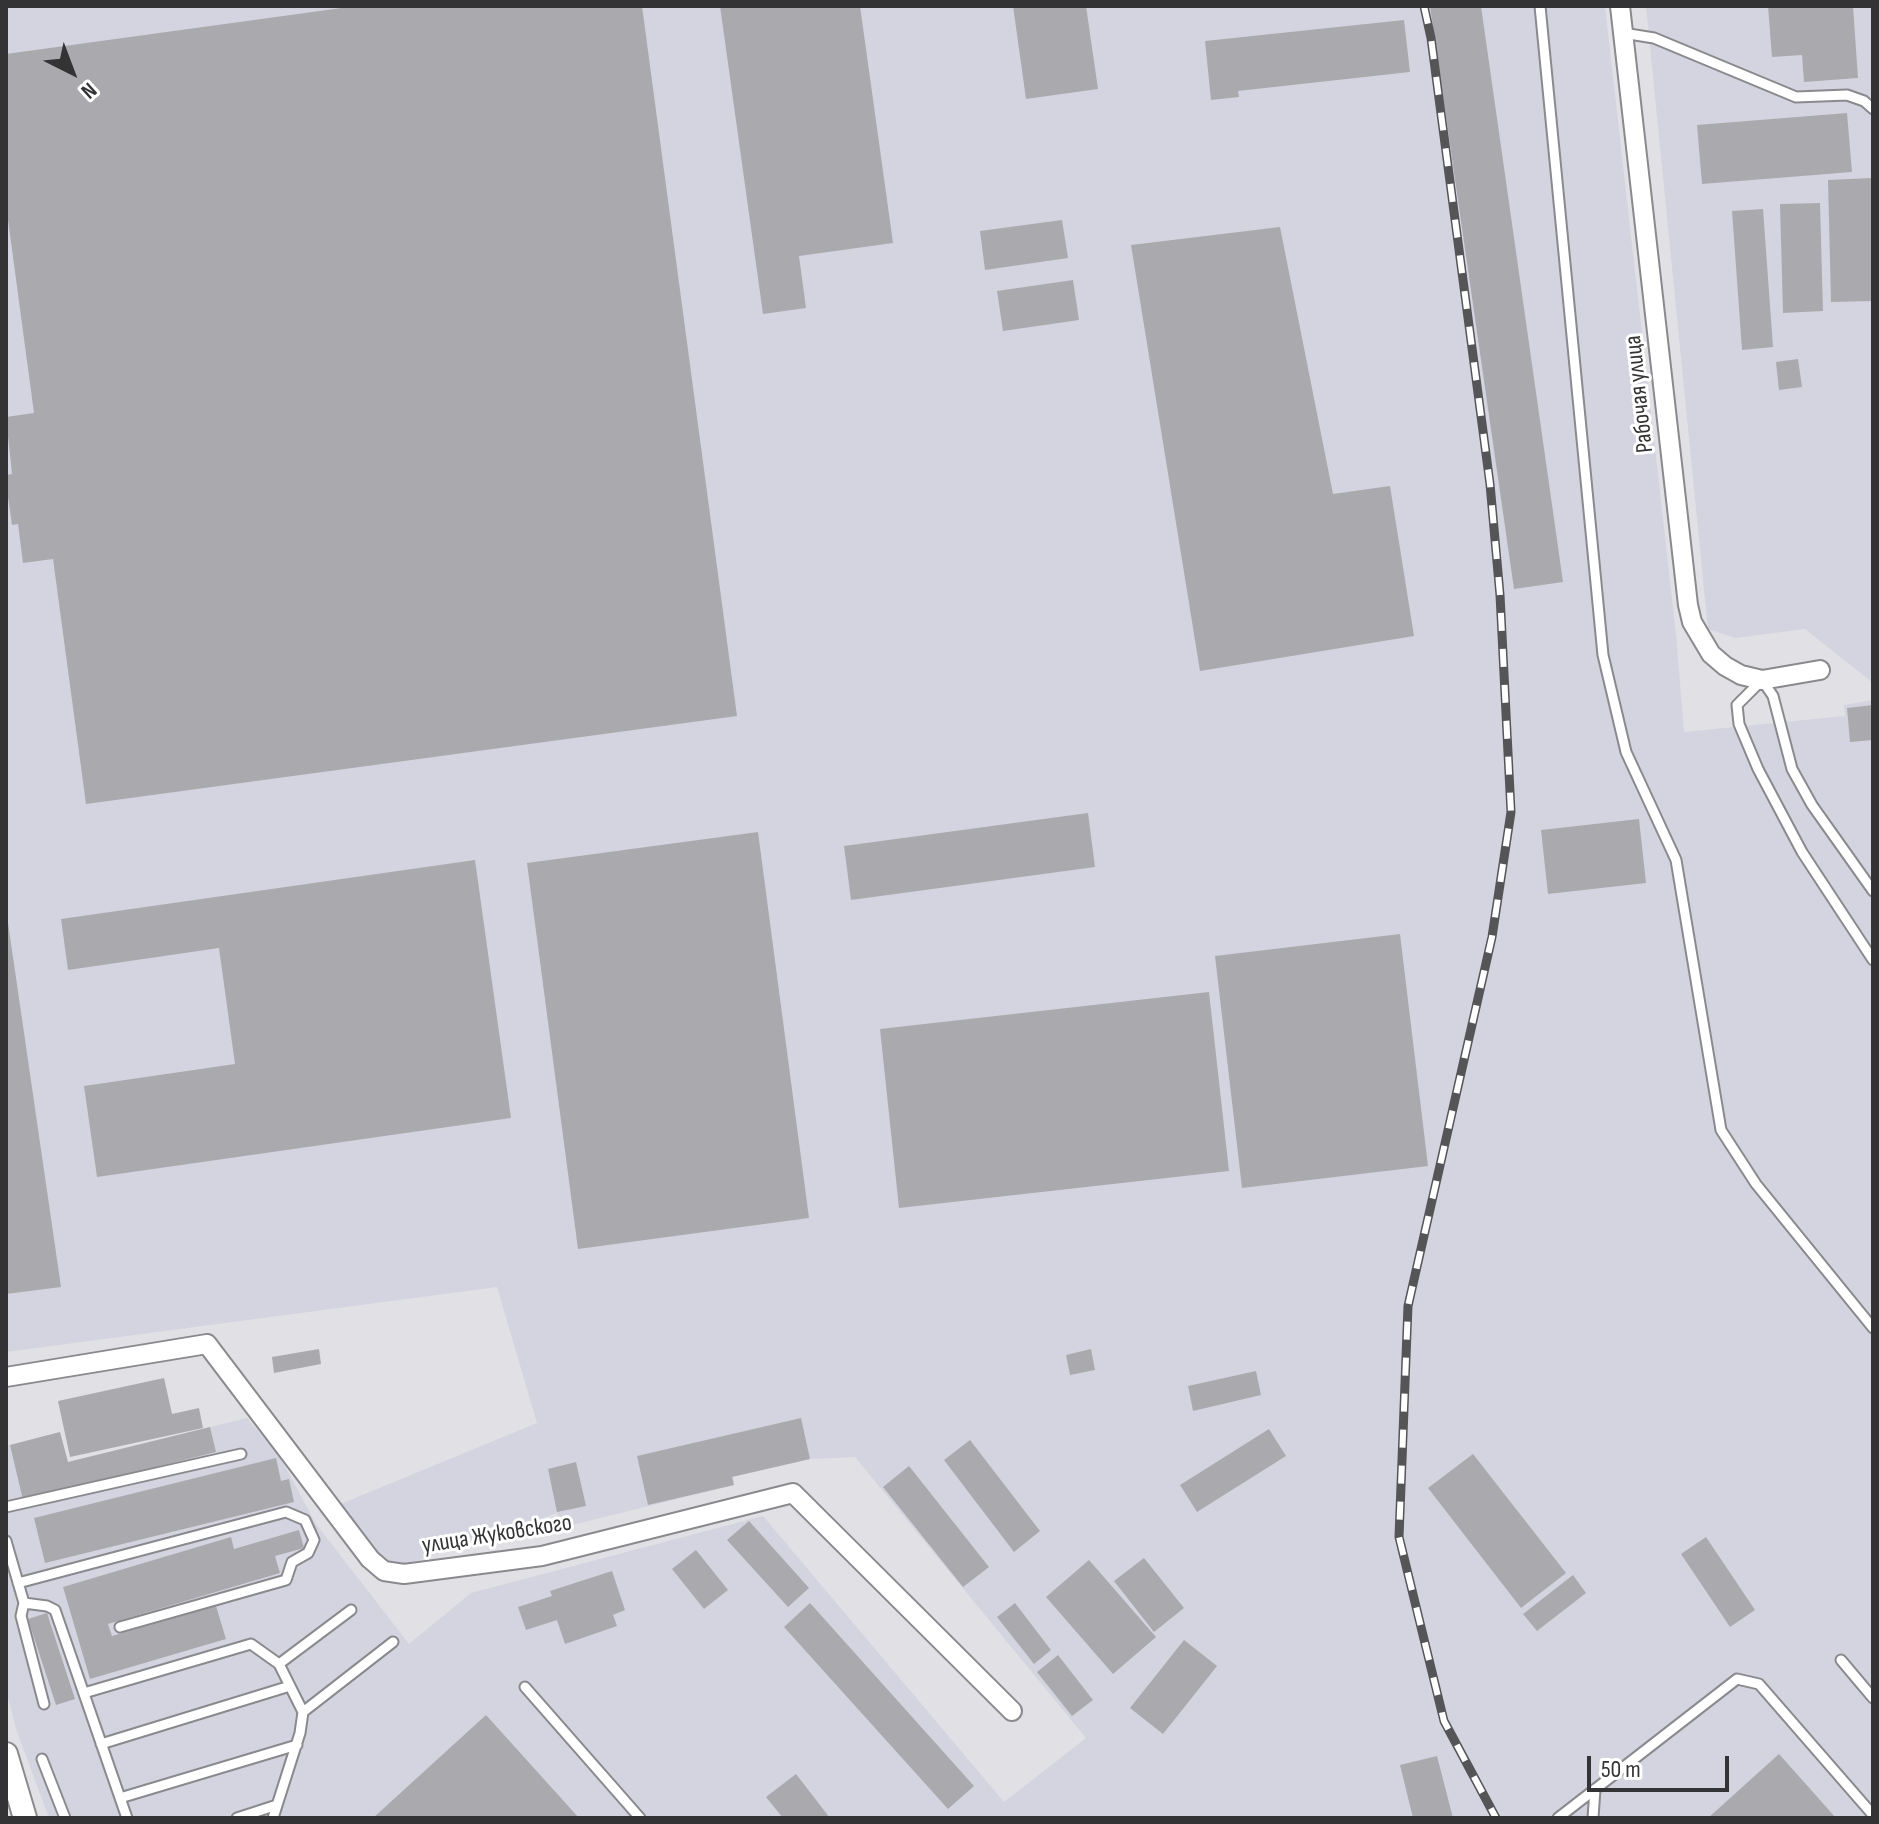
<!DOCTYPE html>
<meta charset="utf-8">
<style>
body{margin:0}
#map{position:relative;width:1879px;height:1824px;overflow:hidden;background:#e0e0e5;font-family:"Sofia Sans Condensed",sans-serif}
canvas{display:block}
.frame{position:absolute;inset:0;border:8px solid #333335;pointer-events:none}
.north{position:absolute;left:32px;top:32px;width:80px;height:80px;-webkit-text-stroke:6px #fff;paint-order:stroke;rotate:138deg;font-size:22px;font-weight:700;line-height:32px;text-align:center;color:#333335}
.north::after{content:'';display:block;margin:auto;width:28px;height:36px;background:#333335;clip-path:polygon(50% 0,100% 100%,50% 72%,0 100%)}
.scale{position:absolute;left:1587px;top:1756px;width:142px;height:36px;box-sizing:border-box;border:4px solid #333335;border-top:0;padding-left:10px;font-size:24px;line-height:28px;white-space:nowrap;color:#333335;-webkit-text-stroke:6px #fff;paint-order:stroke}
</style>
<div id="map">
<canvas width="1879" height="1824"></canvas>
<div class="frame"></div>
<div class="north">N</div>
<div class="scale">50 m</div>
</div>
<script>
const ctx = document.querySelector('canvas').getContext('2d');
ctx.lineJoin = 'round';
function fillPath(path, color) { ctx.fillStyle = color; ctx.fill(path, 'evenodd'); }
const poly = rows => new Path2D(rows.map(r => 'M' + r).join(''));
function trace(path, color, width, dash) { ctx.strokeStyle = color; ctx.lineWidth = width; ctx.lineCap = dash ? 'butt' : 'round'; ctx.setLineDash(dash || []); ctx.stroke(path); }
function write(font, color, halo, rows, align = 'center') {
  ctx.font = font + ' "Sofia Sans Condensed",sans-serif'; ctx.lineWidth = 6; ctx.setLineDash([]); ctx.textBaseline = 'middle'; ctx.strokeStyle = halo; ctx.fillStyle = color; for (const [text, x, y, turn = 0] of rows) {
    ctx.save(); ctx.translate(x, y); ctx.rotate((+turn || 0) * Math.PI / 180); ctx.textAlign = isNaN(turn) ? turn : align; if (halo) ctx.strokeText(text, 0, 0); ctx.fillText(text, 0, 0); ctx.restore();
  }
}
fillPath(poly([
 [6,6,1605,6,1676,634,1684,732,1845,716,1844,705,1873,700,1873,1818,49,1818,16,1729,6,1690,6,1446,60,1432,68,1462,247,1418,280,1457,316,1524,409,1644,471,1593,763,1516,1004,1802,1086,1738,855,1457,810,1459,733,1476,734,1485,560,1528,557,1513,402,1566,391,1566,378,1559,331,1502,343,1503,537,1423,497,1287,6,1352],
 [1646,6,1873,6,1873,683,1805,629,1735,638,1708,629]
]), '#d3d4df');
fillPath(poly([
 [356,6,642,6,737,716,86,804,53,559,23,563,18,524,12,525,6,483,6,475,12,474,6,417,34,413,6,205,6,54],
 [720,6,860,6,893,243,799,256,806,308,763,314],
 [1013,6,1086,6,1098,89,1026,99],
 [1430,6,1481,6,1563,582,1514,589],
 [1768,6,1853,6,1858,78,1804,82,1802,55,1772,57],
 [1404,20,1410,72,1238,91,1239,97,1211,100,1205,41],
 [1847,113,1852,172,1702,184,1697,125],
 [1871,178,1873,301,1831,302,1828,180],
 [1820,203,1823,311,1783,313,1780,204],
 [1763,209,1773,347,1742,350,1732,211],
 [1062,220,1068,258,985,270,980,231],
 [1280,227,1333,494,1390,486,1414,636,1200,671,1131,245],
 [1073,280,1079,320,1003,331,997,291],
 [1798,359,1802,387,1779,390,1776,362],
 [1873,705,1873,740,1850,742,1847,708],
 [1088,813,1095,867,851,900,844,846],
 [1639,819,1646,883,1548,894,1541,830],
 [758,832,809,1218,578,1249,527,863],
 [475,860,511,1118,97,1177,84,1086,235,1064,219,948,68,970,61,919],
 [6,909,61,1287,6,1294],
 [1400,934,1428,1166,1242,1188,1215,956],
 [1209,992,1229,1171,899,1208,880,1029],
 [319,1349,321,1364,274,1373,272,1357],
 [1091,1349,1095,1370,1070,1375,1066,1355],
 [1256,1371,1261,1395,1193,1411,1188,1386],
 [164,1378,172,1414,199,1408,203,1428,70,1457,58,1401],
 [801,1418,810,1459,732,1477,734,1485,648,1505,637,1456],
 [210,1427,216,1452,23,1500,10,1445,60,1432,68,1462],
 [1269,1429,1286,1456,1197,1512,1180,1485],
 [970,1440,1040,1531,1014,1552,944,1460],
 [1473,1454,1566,1573,1521,1608,1428,1488],
 [276,1458,281,1481,289,1479,294,1502,45,1563,34,1518],
 [576,1462,586,1506,557,1512,548,1469],
 [909,1466,989,1567,963,1587,883,1487],
 [749,1521,809,1588,788,1607,727,1540],
 [299,1530,304,1548,275,1556,280,1573,108,1624,112,1636,216,1606,226,1639,90,1679,63,1587,231,1537,234,1549],
 [1706,1537,1755,1610,1730,1627,1681,1554],
 [696,1550,728,1590,704,1609,672,1569],
 [1144,1558,1184,1608,1154,1632,1114,1581],
 [1089,1560,1156,1637,1113,1674,1046,1597],
 [612,1571,625,1610,613,1615,617,1626,565,1644,557,1620,526,1630,518,1607,552,1596,550,1591],
 [1573,1575,1586,1593,1537,1631,1523,1614],
 [810,1603,974,1786,948,1809,784,1627],
 [1015,1603,1051,1650,1034,1664,997,1617],
 [47,1613,75,1699,56,1705,28,1619],
 [1184,1640,1217,1666,1163,1734,1130,1708],
 [1058,1655,1093,1700,1072,1716,1037,1672],
 [486,1715,579,1818,373,1818],
 [1779,1754,1836,1818,1708,1818],
 [1437,1756,1453,1818,1413,1818,1400,1765],
 [796,1774,830,1818,783,1818,766,1797]
]), '#aaaaae');
const service = poly([
 [1540,6,1603,655,1626,752,1676,860,1721,1130,1756,1184,1873,1328],
 [1623,33,1654,38,1796,97,1847,95,1864,101,1873,109],
 [1873,891,1812,805,1792,769,1773,696,1762,680,1737,705,1739,724,1758,769,1802,852,1873,960],
 [6,1507,241,1454],
 [6,1541,24,1603,47,1606,55,1610,127,1818],
 [18,1583,286,1512,305,1520,314,1540,308,1553,292,1562,286,1580,120,1627],
 [24,1603,21,1616,44,1704],
 [1841,1660,1873,1698],
 [279,1664,351,1610],
 [525,1687,640,1818],
 [84,1693,251,1644,279,1664,303,1712,300,1733,273,1818],
 [303,1712,393,1642],
 [101,1744,290,1686],
 [42,1759,65,1818],
 [120,1798,297,1745],
 [237,1818,277,1805],
 [1558,1818,1737,1679,1759,1684,1873,1815],
 [1593,1818,1595,1789]
]);
const minor = poly([
 [1620,6,1688,605,1692,622,1711,654,1725,666,1741,675,1762,680,1820,670],
 [6,1377,207,1344,370,1559,384,1571,404,1574,542,1556,793,1493,1012,1711]
]);
const tertiary = poly([
 [6,1754,25,1818]
]);
trace(service, '#8a8a8e', 13);
trace(minor, '#8a8a8e', 22);
trace(tertiary, '#8a8a8e', 26);
trace(service, '#fff', 9);
trace(minor, '#fff', 18);
trace(tertiary, '#fff', 22);
const rail = poly([
 [1424,6,1431,38,1490,484,1500,595,1511,812,1492,937,1408,1306,1399,1537,1444,1721,1496,1818]
]);
trace(rail, '#555558', 9);
trace(rail, '#fff', 6, [18]);
write('24px', '#333335', '#fff', [
 ["Рабочая улица",1640,394,-96],
 ["улица Жуковского",497,1535,-9]
]);
</script>
